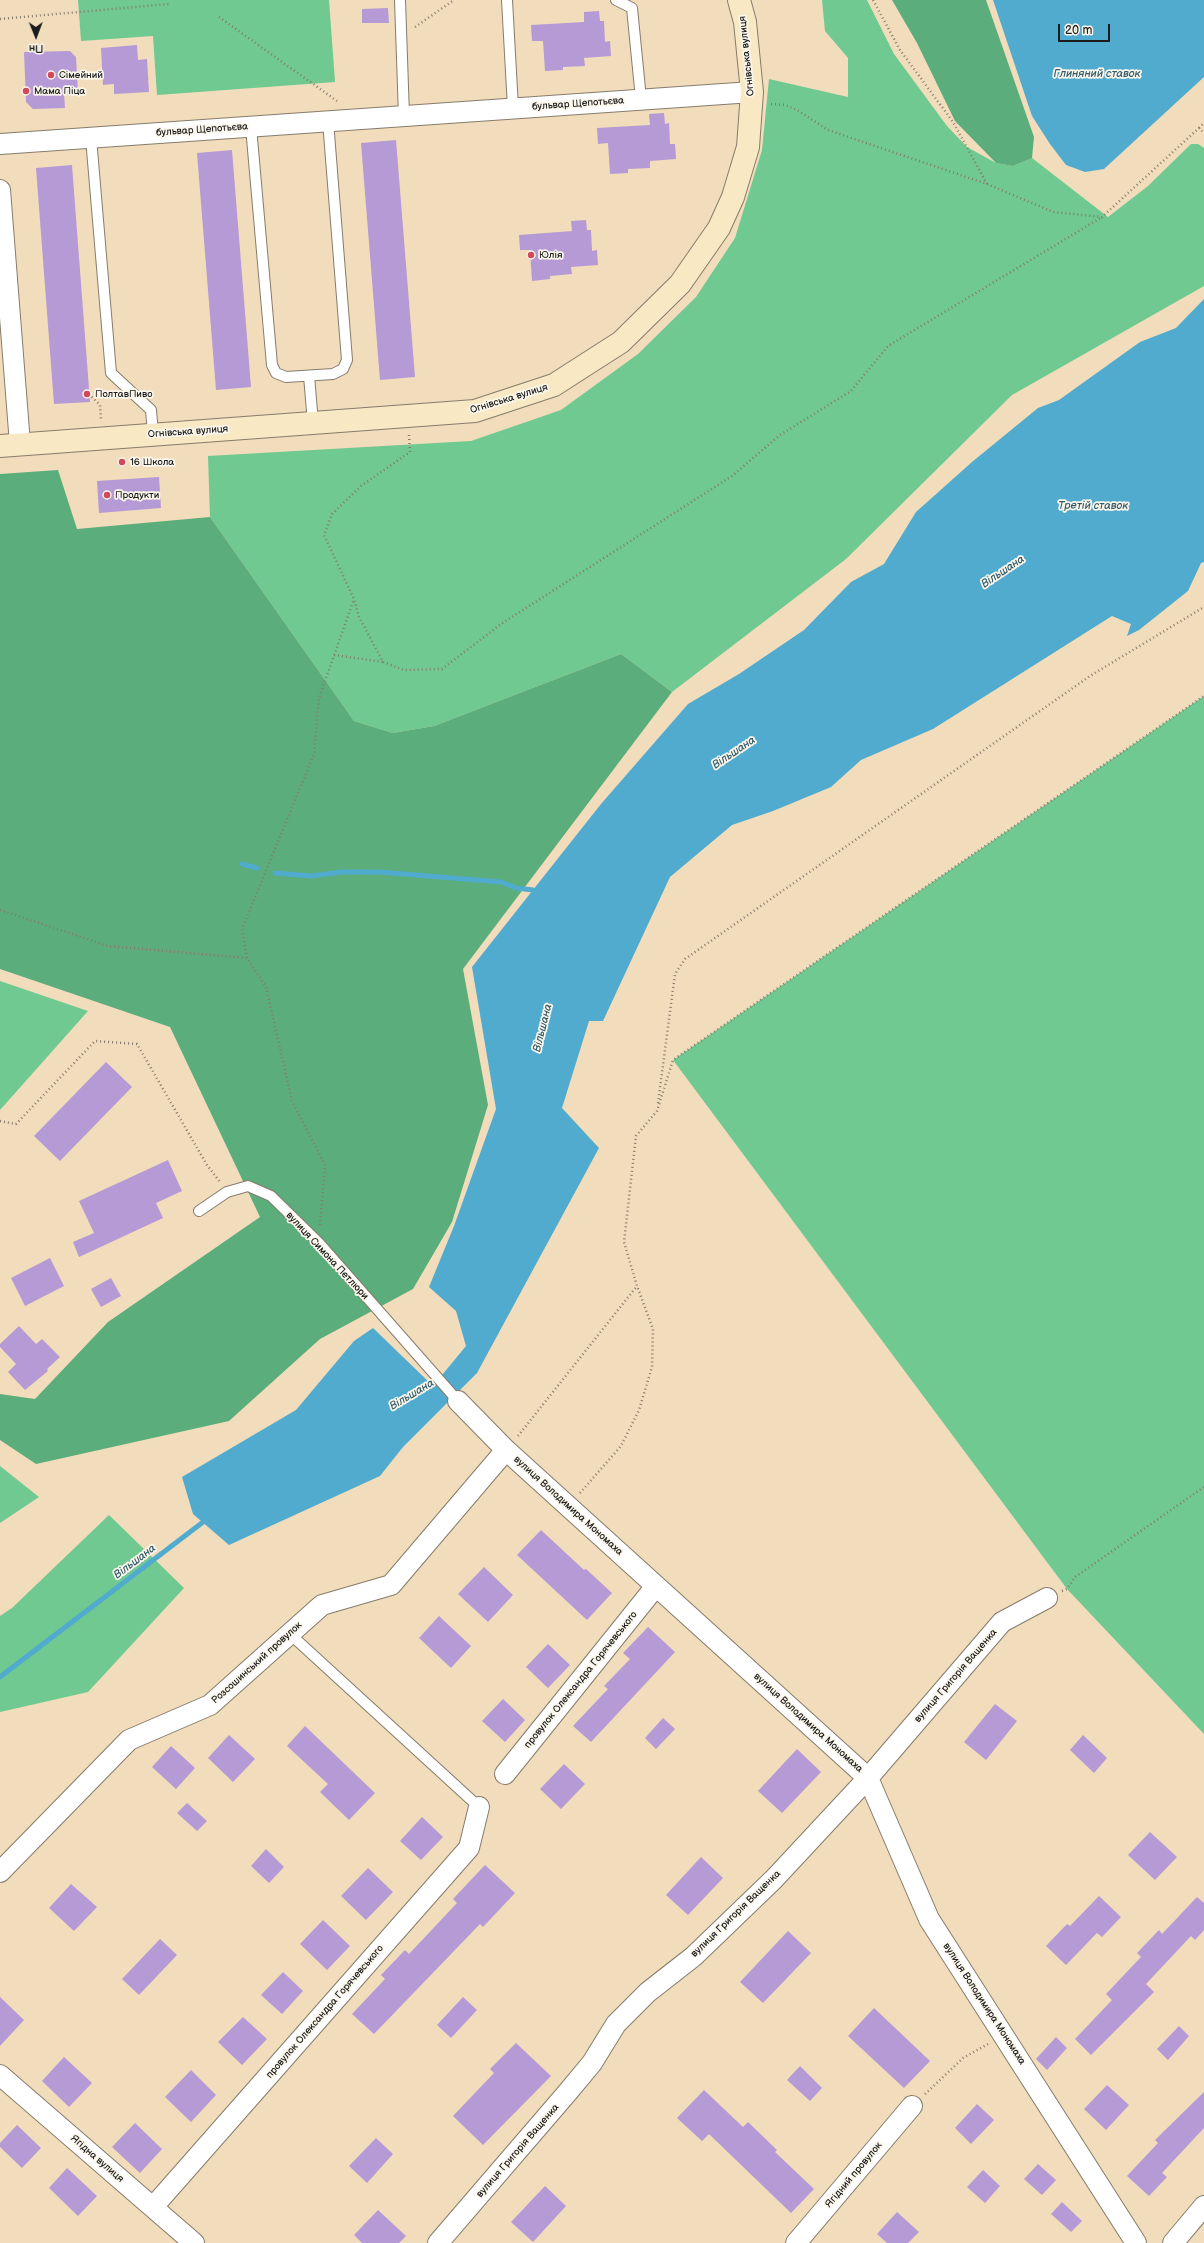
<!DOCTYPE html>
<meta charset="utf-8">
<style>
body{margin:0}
#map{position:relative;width:1204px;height:2243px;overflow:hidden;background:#f1dcbb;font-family:"Balsamiq Sans",sans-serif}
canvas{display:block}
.north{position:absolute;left:16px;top:16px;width:40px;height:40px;-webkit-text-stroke:3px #fbf7ec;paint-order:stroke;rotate:179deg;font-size:11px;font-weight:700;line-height:16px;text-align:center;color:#1c1c1c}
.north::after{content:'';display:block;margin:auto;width:14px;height:18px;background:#1c1c1c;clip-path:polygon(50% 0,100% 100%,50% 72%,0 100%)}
.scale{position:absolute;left:1058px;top:24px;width:52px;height:18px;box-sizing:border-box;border:2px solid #1c1c1c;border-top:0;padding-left:5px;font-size:12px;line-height:14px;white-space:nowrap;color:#1c1c1c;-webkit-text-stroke:3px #fbf7ec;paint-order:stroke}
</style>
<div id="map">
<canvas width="1204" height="2243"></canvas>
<div class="north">Пн</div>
<div class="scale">20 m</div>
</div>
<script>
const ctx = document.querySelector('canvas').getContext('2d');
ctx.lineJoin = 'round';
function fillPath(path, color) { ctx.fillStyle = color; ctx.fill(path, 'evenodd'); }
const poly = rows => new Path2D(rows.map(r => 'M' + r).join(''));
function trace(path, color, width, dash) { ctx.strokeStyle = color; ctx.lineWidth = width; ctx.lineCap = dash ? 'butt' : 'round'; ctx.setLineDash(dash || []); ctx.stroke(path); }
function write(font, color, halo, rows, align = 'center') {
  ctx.font = font + ' "Balsamiq Sans",sans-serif'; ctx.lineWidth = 3.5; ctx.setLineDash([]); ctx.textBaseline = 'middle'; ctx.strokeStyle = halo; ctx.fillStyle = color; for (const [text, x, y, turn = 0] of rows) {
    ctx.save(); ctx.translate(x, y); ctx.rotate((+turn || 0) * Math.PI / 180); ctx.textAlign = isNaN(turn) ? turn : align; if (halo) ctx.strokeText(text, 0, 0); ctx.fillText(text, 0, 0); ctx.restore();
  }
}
fillPath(poly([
 [78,0,329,0,335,82,157,95,153,36,81,41],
 [822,0,867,0,894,54,947,126,967,147,996,163,1013,166,1032,158,1108,217,1148,186,1191,144,1198,144,1204,148,1204,286,1012,395,846,559,672,692,621,654,434,726,393,733,354,721,210,517,208,456,471,441,561,410,638,354,696,297,735,238,762,150,769,79,848,97,848,58,825,31],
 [1204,696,1204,1734,1067,1589,673,1060],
 [0,981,88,1011,0,1110],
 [0,1466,39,1497,0,1523],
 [109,1515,184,1588,88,1692,0,1712,0,1616,12,1608]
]), '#6fc991');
fillPath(poly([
 [892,0,986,0,1034,137,1032,158,1013,166,996,163,955,121,917,43],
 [58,470,77,529,210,517,354,721,393,733,434,726,621,654,672,692,463,969,488,1105,452,1222,413,1289,320,1339,229,1421,36,1464,0,1440,0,1394,35,1399,108,1322,260,1217,170,1027,0,969,0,474]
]), '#5bad7b');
fillPath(poly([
 [993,0,1204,0,1204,77,1104,169,1085,172,1066,165,1050,144,1032,116],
 [1204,299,1204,562,1201,563,1188,591,1139,630,1127,636,1131,624,1112,616,933,729,861,760,831,787,773,811,732,825,670,877,603,1021,589,1021,562,1108,599,1148,477,1373,403,1447,380,1476,229,1545,193,1514,182,1477,296,1410,354,1341,373,1328,433,1386,466,1346,456,1311,429,1287,454,1226,496,1109,472,967,601,804,688,704,739,674,804,630,851,582,884,564,916,512,972,462,1038,408,1059,400,1140,342,1176,328]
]), '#50abce');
trace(poly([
 [242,864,257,868],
 [275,873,311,876,342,872,379,872,501,882,516,888,533,890],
 [0,1677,207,1519]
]), '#50abce', 5);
fillPath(poly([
 [388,8,389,23,362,23,362,9],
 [599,11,600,21,604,21,605,42,610,41,611,56,584,58,585,66,563,67,563,70,545,71,543,41,532,41,531,25,584,22,584,12],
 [137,45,138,60,147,59,149,92,114,94,114,84,103,85,101,48],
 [70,51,76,57,78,93,64,93,65,108,33,109,26,102,24,52],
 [664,113,665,124,669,123,670,144,675,144,676,159,650,161,650,168,628,169,628,173,610,174,608,143,598,144,597,128,650,125,649,114],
 [396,140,415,377,380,380,361,143],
 [232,150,251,387,216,390,197,153],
 [72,165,90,402,54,404,36,168],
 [586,220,587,230,591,230,592,251,597,250,598,265,571,267,572,274,550,276,550,279,532,281,530,250,520,250,519,235,572,231,571,221],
 [159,477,161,508,99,513,97,481],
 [106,1062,132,1087,60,1161,34,1136],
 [168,1160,182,1191,156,1203,163,1218,79,1257,73,1242,94,1233,79,1201],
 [50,1258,64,1286,25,1306,11,1278],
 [111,1278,121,1296,101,1307,91,1289],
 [19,1326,36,1344,42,1339,60,1357,47,1369,48,1371,25,1390,8,1372,16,1364,0,1347,0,1344],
 [541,1530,584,1570,586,1569,612,1593,587,1620,517,1555],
 [484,1567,513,1595,488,1622,458,1594],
 [439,1616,471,1646,451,1668,419,1638],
 [648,1627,675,1652,591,1742,573,1726,608,1689,604,1686,630,1659,623,1653],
 [548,1644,570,1665,548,1688,526,1667],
 [503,1699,525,1720,505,1742,482,1721],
 [995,1704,1017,1721,986,1760,964,1742],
 [663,1718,675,1729,656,1749,645,1738],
 [305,1726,375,1793,349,1820,320,1792,328,1784,287,1746],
 [229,1735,255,1759,233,1782,208,1758],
 [1083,1735,1107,1758,1094,1773,1070,1750],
 [171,1746,195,1768,176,1789,152,1767],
 [797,1749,821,1772,782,1813,758,1791],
 [564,1764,585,1784,561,1809,540,1789],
 [187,1803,207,1821,197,1831,177,1813],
 [422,1817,443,1837,421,1860,400,1841],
 [1150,1832,1177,1857,1155,1880,1128,1855],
 [266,1849,284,1867,269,1883,251,1866],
 [701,1857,723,1878,688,1915,666,1895],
 [485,1865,515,1893,483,1927,480,1924,374,2034,352,2014,385,1979,381,1975,405,1950,409,1954,457,1903,453,1899],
 [368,1868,393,1892,366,1920,341,1896],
 [71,1884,97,1907,74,1931,49,1908],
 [1099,1896,1121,1917,1102,1937,1097,1933,1066,1965,1046,1946,1067,1924,1070,1926],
 [1197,1897,1204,1903,1204,1930,1195,1940,1191,1936,1146,1984,1154,1992,1091,2055,1075,2039,1112,2000,1106,1994,1141,1957,1137,1953,1159,1930,1162,1934],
 [323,1920,350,1946,327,1970,300,1944],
 [788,1931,811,1953,763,2003,740,1982],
 [160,1939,177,1955,139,1995,122,1979],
 [283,1972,303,1991,282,2014,261,1995],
 [0,1997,24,2020,0,2046],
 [463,1997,477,2010,451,2038,437,2025],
 [874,2008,930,2061,904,2088,848,2036],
 [243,2017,267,2039,242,2065,218,2042],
 [1179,2026,1189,2036,1168,2060,1157,2049],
 [1056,2037,1067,2048,1047,2070,1036,2059],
 [516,2043,551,2076,483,2145,453,2116,494,2073,490,2069],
 [64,2057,92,2083,69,2107,42,2081],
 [800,2066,822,2088,810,2101,787,2080],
 [191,2070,216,2095,191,2122,165,2097],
 [1107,2085,1129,2105,1106,2130,1084,2109],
 [704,2090,743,2127,748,2122,777,2150,775,2152,814,2189,791,2213,709,2134,702,2141,677,2118],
 [1204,2092,1204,2128,1162,2173,1167,2177,1149,2196,1127,2176,1158,2143,1155,2140],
 [977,2104,994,2120,971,2144,955,2128],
 [135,2123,162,2149,140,2173,112,2147],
 [17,2125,41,2148,22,2168,0,2147,0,2143],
 [376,2138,393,2154,367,2183,349,2166],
 [1038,2164,1056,2180,1042,2195,1024,2179],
 [67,2168,97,2196,78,2216,49,2188],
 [983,2170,1000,2186,985,2203,967,2187],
 [545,2186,566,2206,533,2242,511,2222],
 [1062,2202,1082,2221,1071,2232,1051,2214],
 [378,2210,406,2236,399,2243,362,2243,354,2235],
 [897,2212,919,2232,908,2243,887,2243,877,2234]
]), '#b69ad5');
const lane = poly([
 [400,0,404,116],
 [507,0,513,108],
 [616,0,632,8,641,99],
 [251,127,272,365,276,373,286,377,333,374,343,369,347,360,328,121],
 [91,138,111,373,151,410,153,434],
 [309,376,313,423],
 [199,1211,227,1192,248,1186,271,1196,319,1243,458,1401],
 [290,1634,479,1807]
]);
const street = poly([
 [0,144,752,92],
 [0,190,20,444],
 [458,1401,506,1450,868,1778,929,1919,1136,2243],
 [505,1774,656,1586],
 [0,1872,129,1740,210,1705,322,1605,391,1585,506,1450],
 [0,2075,194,2243],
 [153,2207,469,1848,479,1807],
 [438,2243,567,2093,592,2063,616,2024,648,1992,694,1956,774,1879,868,1778,1002,1622,1047,1598],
 [796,2243,912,2106],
 [1173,2243,1204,2206]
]);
const secondary = poly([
 [0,446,475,411,554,385,621,342,680,284,719,228,733,197,748,147,752,92,745,22,739,0]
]);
trace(lane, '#867c6c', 12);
trace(street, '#867c6c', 22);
trace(secondary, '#867c6c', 24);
trace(poly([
 [873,0,900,50,953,122,987,184],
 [219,17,337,101],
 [0,19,169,4],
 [415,27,454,0],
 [771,104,785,105,797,110,828,130,987,184,1053,212,1102,217,1199,128,1204,133],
 [1199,128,1204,123],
 [89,394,100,405,101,419],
 [409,435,410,452,361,486,332,514,324,535,354,599,359,617,383,662,404,670,442,669,501,624,732,476,780,435,851,391,888,346,1102,217],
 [334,655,383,662],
 [0,910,108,946,247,958],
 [658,1103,675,974,685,959,1090,676,1204,607],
 [0,1121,16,1124,95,1041,137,1044,207,1165,220,1182],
 [320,1225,325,1165,292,1101,266,987,247,958,242,929,314,754,319,698,354,599],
 [518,1436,637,1286,624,1242,636,1136,657,1111,673,1060,1204,696],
 [580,1493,621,1446,639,1410,652,1367,653,1329,637,1286],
 [1062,1591,1067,1589,1075,1577,1204,1487],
 [925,2094,963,2058,988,2044]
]), '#867c6c', 2.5, [1, 3]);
trace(lane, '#fff', 10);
trace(street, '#fff', 20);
trace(secondary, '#f8e8c3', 22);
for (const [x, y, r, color] of [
 [51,75,4,"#d1495b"],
 [26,91,4,"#d1495b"],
 [531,255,4,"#d1495b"],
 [87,394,4,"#d1495b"],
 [122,462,4,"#d1495b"],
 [107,495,4,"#d1495b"]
]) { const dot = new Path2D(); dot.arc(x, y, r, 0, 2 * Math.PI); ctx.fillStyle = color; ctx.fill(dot); trace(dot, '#fbf7ec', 1.5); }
write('10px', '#1c1c1c', '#fbf7ec', [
 ["Огнівська вулиця",747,56,-96],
 ["бульвар Щепотьєва",578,104,-4],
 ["бульвар Щепотьєва",202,130,-4],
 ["Огнівська вулиця",509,399,-17],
 ["Огнівська вулиця",188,432,-4],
 ["вулиця Симона Петлюри",327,1256,47],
 ["вулиця Володимира Мономаха",568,1506,42],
 ["Розсошинський провулок",257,1663,-42],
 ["вулиця Григорія Ващенка",956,1676,-49],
 ["провулок Олександра Горячевського",581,1680,-51],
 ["вулиця Володимира Мономаха",808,1723,42],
 ["вулиця Григорія Ващенка",736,1914,-44],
 ["вулиця Володимира Мономаха",984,2004,57],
 ["провулок Олександра Горячевського",325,2012,-49],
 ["вулиця Григорія Ващенка",518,2151,-49],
 ["Ягідна вулиця",97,2159,41],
 ["Ягідний провулок",854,2175,-50]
]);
write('10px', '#1c1c1c', '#fbf7ec', [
 ["Сімейний",59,75],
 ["Мама Піца",34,91],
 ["Юлія",539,255],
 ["ПолтавПиво",95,394],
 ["16 Школа",130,462],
 ["Продукти",115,495]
], 'left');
write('italic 11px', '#335c6c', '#fbf7ec', [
 ["Глиняний ставок",1097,74],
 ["Третій ставок",1093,506],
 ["Вільшана",1003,572,-34],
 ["Вільшана",734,753,-34],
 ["Вільшана",543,1028,-76],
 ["Вільшана",412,1395,-31],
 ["Вільшана",135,1562,-37]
]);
</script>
